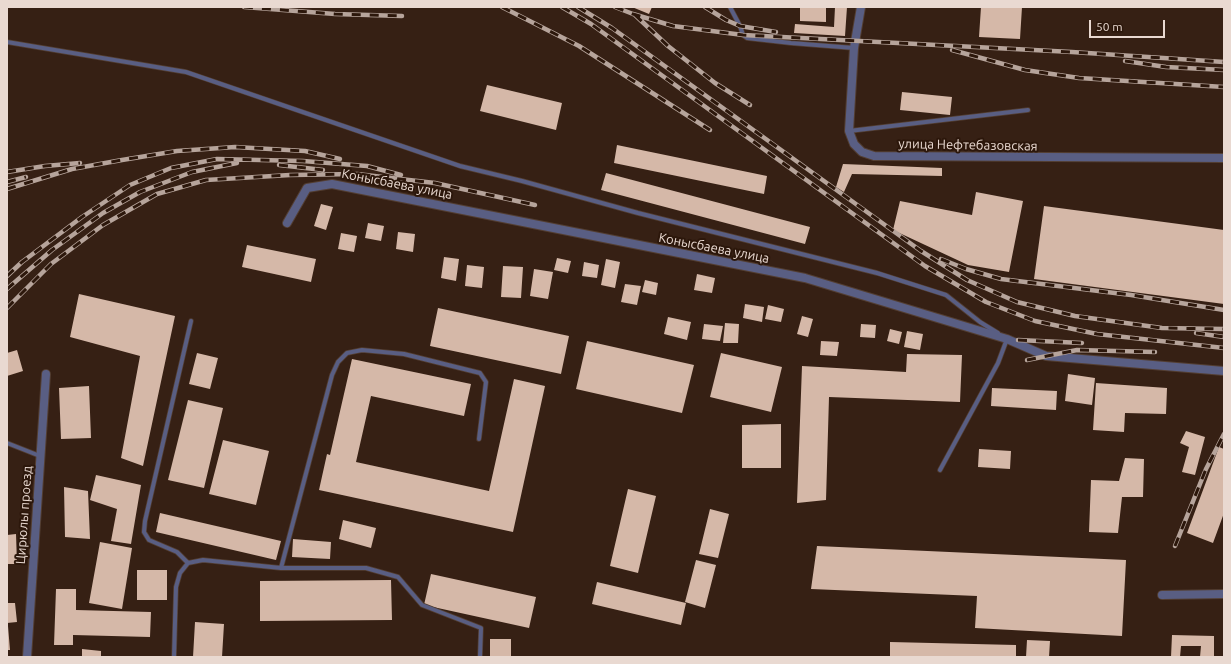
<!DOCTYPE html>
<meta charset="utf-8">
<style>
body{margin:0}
#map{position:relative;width:1231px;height:664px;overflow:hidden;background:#362014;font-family:Ubuntu,sans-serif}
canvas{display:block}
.frame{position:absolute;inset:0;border:8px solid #e9d9d1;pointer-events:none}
.scale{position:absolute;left:1089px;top:20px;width:76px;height:18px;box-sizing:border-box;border:2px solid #e9d9d1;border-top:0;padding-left:5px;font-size:12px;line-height:14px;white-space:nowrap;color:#e9d9d1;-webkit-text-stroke:3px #2c170b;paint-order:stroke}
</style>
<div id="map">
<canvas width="1231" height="664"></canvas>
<div class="frame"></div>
<div class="scale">50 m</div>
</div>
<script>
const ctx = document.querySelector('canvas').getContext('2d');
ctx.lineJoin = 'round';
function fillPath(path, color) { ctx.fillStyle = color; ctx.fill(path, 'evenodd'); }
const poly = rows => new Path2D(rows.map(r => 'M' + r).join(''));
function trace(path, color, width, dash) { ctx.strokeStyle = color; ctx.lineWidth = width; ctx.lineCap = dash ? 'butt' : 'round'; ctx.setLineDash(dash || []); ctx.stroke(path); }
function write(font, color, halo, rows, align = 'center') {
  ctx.font = font + ' Ubuntu,sans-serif'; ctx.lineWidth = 4; ctx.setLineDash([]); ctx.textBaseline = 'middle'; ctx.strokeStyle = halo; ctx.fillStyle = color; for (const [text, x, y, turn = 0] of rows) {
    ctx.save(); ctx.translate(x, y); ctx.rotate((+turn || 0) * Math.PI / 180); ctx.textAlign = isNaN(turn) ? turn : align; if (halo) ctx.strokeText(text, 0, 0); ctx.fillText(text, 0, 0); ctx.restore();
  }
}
fillPath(poly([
 [632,7,652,7,649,14],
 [800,7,826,7,826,22,800,21],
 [835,7,847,7,845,36,794,33,795,24,834,27],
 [981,7,1022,7,1020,39,979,37],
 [487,85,562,103,556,130,480,111],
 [902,92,952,97,950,115,900,110],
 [617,145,767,176,764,194,614,163],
 [843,164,942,168,942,176,852,174,844,192,836,187],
 [606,173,810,227,805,244,601,190],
 [976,192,1023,201,1009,272,968,265,893,230,900,201,972,215],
 [321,204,333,207,326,230,314,226],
 [1044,206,1224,230,1224,304,1034,279],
 [368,223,384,226,381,241,365,238],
 [398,232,415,234,413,252,396,249],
 [341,233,357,236,354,252,338,249],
 [247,245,316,259,311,282,242,267],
 [444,257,459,259,456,281,441,278],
 [557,258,571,261,568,273,554,270],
 [606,259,620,262,615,288,601,285],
 [584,262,599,265,597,278,582,276],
 [467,265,484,267,482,288,465,286],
 [503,266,523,267,521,298,501,297],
 [534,269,553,272,548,299,530,296],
 [697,274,715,278,712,293,694,290],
 [645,280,658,283,656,295,642,292],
 [625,284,641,286,637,305,621,302],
 [79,294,175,316,143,466,121,458,140,356,70,337],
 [745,304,764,307,762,322,743,318],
 [768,305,784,309,781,322,765,319],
 [438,308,569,336,561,374,430,346],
 [802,316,813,319,808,337,797,334],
 [668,317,691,322,687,340,664,334],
 [725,323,739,324,738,343,723,343],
 [704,324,723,326,720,341,702,339],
 [861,324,876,325,875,338,860,337],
 [890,329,902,332,899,344,887,341],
 [907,331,923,334,920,350,904,347],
 [587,341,694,365,682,413,576,389],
 [821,341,839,342,837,356,820,355],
 [17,350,23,371,7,376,7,353],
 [197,353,218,358,210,389,189,384],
 [721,353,782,367,771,412,710,397],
 [907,354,962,355,960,402,829,397,826,500,797,503,802,366,906,372],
 [352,359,471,384,464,416,371,396,356,462,489,491,514,379,545,386,513,532,319,490,327,454,330,455],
 [1068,374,1095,378,1092,405,1065,401],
 [1096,383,1167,388,1166,414,1125,413,1124,432,1093,430],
 [89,386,91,438,61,439,59,388],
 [992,388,1057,391,1056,410,991,406],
 [188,400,223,408,204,488,168,480],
 [781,424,781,468,742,468,742,425],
 [1186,431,1205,437,1195,475,1182,472,1189,447,1180,443],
 [223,440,269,451,256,505,209,494],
 [1219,447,1224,449,1224,513,1213,543,1187,533],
 [979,449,1011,451,1010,469,978,467],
 [1125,458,1144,459,1143,497,1122,497,1118,533,1089,532,1091,480,1119,481],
 [96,475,141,485,131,544,111,541,117,509,90,500],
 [64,487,88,491,90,539,65,537],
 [628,489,656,496,638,573,610,566],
 [710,509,729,514,718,558,699,554],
 [160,513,281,541,276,560,156,532],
 [343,520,376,528,371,548,339,539],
 [16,534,17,564,7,564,7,535],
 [293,539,331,542,330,559,292,557],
 [100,542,132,548,122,609,89,603],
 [817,546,1126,560,1122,636,975,628,977,596,811,589],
 [696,560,716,565,705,608,685,602],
 [137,570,167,570,167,600,137,600],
 [431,574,536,597,529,628,424,605],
 [391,580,392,620,260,621,260,581],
 [597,582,686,603,681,625,592,604],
 [56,589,76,589,76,610,151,612,150,637,73,635,73,645,54,645],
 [7,603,15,603,17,622,7,623],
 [195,622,224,624,222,657,193,657],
 [7,626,8,626,10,650,7,650],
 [1172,635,1214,636,1214,657,1200,657,1201,646,1181,646,1180,657,1171,657],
 [490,639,511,639,511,657,490,657],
 [1027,640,1050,641,1049,657,1026,657],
 [890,642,1016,645,1016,657,890,657],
 [82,649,101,651,101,657,82,657]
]), '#d5b8a8');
const lane = poly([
 [730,7,740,26,743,35,747,38,791,43,854,48],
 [7,42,186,72,460,166,522,181,638,213,877,273,946,295,980,322,998,333],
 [849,131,1028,110],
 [7,443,40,456],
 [940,470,998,363,1007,339],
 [188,563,177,552,149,540,144,532,145,521,191,321],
 [281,568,332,375,338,362,347,353,362,350,404,354,480,373,486,382,479,439],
 [174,657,176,587,180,573,188,563,203,560,281,568,366,568,398,577,422,605,481,628,480,657]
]);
const street = poly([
 [861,7,854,48,849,131,854,144,862,152,874,156,1224,158],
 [287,223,307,188,332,184,805,278,1007,339,1046,356,1224,371],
 [1162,595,1224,594],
 [27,657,46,374]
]);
trace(lane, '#533e32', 5.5);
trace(street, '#533e32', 10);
trace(lane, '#595e83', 4);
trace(street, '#595e83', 8);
const rail = poly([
 [244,7,335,14,402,16],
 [502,7,579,46,710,130],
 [562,7,591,24,925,266,986,302,1035,321,1097,334,1224,348],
 [578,7,612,28,921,251,967,280,1017,302,1075,316,1162,328,1224,329],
 [615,7,633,14,673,26,743,35,1072,52,1224,62],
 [705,7,726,20,740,26,776,32],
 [635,15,668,46,715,83,750,105],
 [952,50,1025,70,1079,78,1224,87],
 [1125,61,1166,67,1224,70],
 [279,165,323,170],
 [7,172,45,166,80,163],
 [7,182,26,177],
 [7,189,72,169,122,160,177,151,235,147,305,151,340,159],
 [941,259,966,269,1001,279,1131,295,1224,310],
 [7,276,22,262,82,217,130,185,171,168,217,159,303,161,367,166,401,175],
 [7,289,52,250,103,213,140,192,192,172,237,163],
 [7,308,51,264,103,225,157,194,206,180,290,175,357,174,435,183,535,205],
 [1196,333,1224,337],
 [1018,340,1082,343],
 [1027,360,1077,350,1155,352],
 [1175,546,1206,469,1224,434]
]);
trace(rail, '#b6a49b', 4.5);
trace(rail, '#2c170b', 3, [9]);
write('13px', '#e9d9d1', '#2c170b', [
 ["улица Нефтебазовская",968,145,1],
 ["Конысбаева улица",397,184,11],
 ["Конысбаева улица",714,248,11],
 ["Цирюлы проезд",24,515,-86]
]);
</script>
